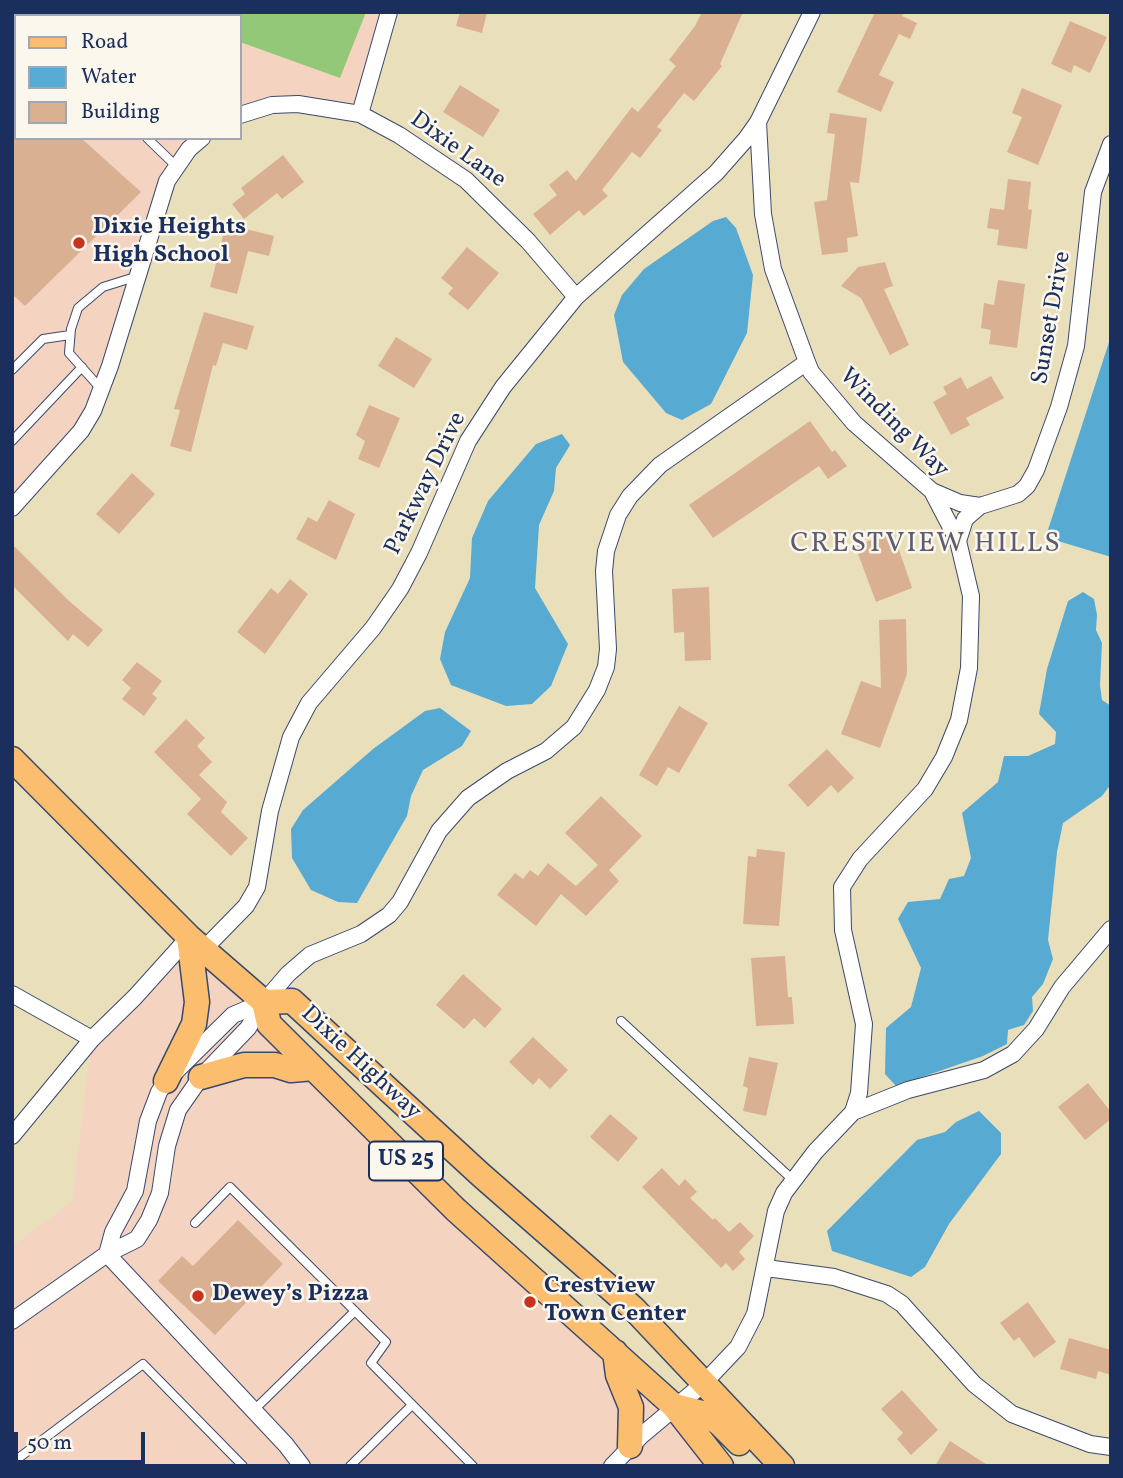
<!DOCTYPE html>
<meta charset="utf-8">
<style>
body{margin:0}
#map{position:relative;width:1123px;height:1478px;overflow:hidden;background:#eadfbb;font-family:Vollkorn,serif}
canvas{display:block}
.frame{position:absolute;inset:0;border:14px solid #1b2f5e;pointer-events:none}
.legend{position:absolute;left:14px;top:14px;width:228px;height:126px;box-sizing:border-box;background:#fbf7ec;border:2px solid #a1a7b3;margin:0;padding:9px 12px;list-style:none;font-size:21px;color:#1b2f5e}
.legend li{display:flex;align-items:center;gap:14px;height:35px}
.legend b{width:35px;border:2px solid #a1a7b3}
.scale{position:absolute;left:14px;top:1432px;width:131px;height:32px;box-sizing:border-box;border:4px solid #1b2f5e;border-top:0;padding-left:9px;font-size:21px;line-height:24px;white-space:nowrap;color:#1b2f5e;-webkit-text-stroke:5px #fbf7ec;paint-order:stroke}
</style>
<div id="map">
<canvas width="1123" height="1478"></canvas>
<div class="frame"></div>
<ul class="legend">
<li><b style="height:9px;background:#fbbe6e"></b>Road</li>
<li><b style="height:19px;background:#57aad2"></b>Water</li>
<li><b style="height:19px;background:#dab093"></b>Building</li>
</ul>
<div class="scale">50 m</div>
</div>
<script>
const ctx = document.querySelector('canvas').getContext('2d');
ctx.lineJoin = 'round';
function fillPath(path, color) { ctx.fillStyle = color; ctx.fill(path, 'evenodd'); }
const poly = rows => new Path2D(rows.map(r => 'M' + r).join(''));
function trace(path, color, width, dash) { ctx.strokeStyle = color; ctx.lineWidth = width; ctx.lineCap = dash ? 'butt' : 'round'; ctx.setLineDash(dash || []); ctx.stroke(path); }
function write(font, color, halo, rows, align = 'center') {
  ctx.font = font + ' Vollkorn,serif'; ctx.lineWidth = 5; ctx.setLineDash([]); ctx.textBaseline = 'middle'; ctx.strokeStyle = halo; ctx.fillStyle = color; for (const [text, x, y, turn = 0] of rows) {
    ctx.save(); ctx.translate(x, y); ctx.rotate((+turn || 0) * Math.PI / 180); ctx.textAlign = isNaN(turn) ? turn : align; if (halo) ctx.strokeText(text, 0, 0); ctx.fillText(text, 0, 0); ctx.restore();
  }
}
fillPath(poly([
 [12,12,389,12,360,114,328,106,240,115,240,16,16,16,16,138,202,138,167,181,93,411,12,508],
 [189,937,721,1466,12,1466,12,1246,72,1202,92,1039]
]), '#f4d3c0');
fillPath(poly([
 [176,12,366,12,340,78,240,42,240,16,178,16]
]), '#94c879');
fillPath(poly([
 [726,217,736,228,753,275,747,333,711,404,682,420,666,413,623,362,614,315,622,295,644,269,713,221],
 [1111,336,1111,557,1058,541,1047,533],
 [562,434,570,445,556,468,554,491,539,525,535,588,568,644,551,686,532,704,506,706,451,685,440,659,445,632,470,578,472,538,488,501,536,444],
 [1083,592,1094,599,1097,615,1096,630,1102,643,1100,685,1102,700,1111,706,1111,784,1102,796,1063,823,1057,852,1048,940,1053,959,1043,984,1032,997,1033,1011,1024,1025,1008,1030,1007,1044,983,1056,896,1086,885,1074,886,1028,911,1007,921,968,898,919,908,902,940,899,949,879,964,876,971,858,962,813,998,782,1004,756,1028,756,1055,744,1056,732,1039,714,1047,669,1068,601],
 [440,708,471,731,462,746,423,770,411,796,407,816,357,903,338,902,311,890,292,858,291,829,303,810,373,749,425,711],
 [979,1111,1001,1133,1001,1154,949,1224,925,1267,911,1277,832,1251,827,1231,917,1140,945,1132,956,1122]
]), '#57aad2');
fillPath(poly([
 [460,12,487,12,482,33,456,26],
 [702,12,743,12,720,64,722,66,694,101,684,93,657,127,662,130,640,158,632,152,602,190,608,196,584,216,579,210,550,235,533,214,557,195,549,185,567,170,576,181,632,107,638,112,676,66,669,60,695,26],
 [875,12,904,12,902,16,917,23,910,39,899,34,879,75,894,82,881,112,837,92],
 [1070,21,1107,37,1090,73,1074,65,1071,73,1051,64],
 [460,85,500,110,483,137,443,112],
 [1022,88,1062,105,1038,165,1007,152,1022,117,1012,113],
 [830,113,867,118,859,183,850,182,858,236,847,238,848,252,822,255,814,202,827,200,835,134,827,133],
 [12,138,81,138,141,192,25,306,12,294],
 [283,155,304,182,282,199,277,193,244,219,232,204,245,194,241,188],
 [1008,179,1031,182,1028,209,1032,210,1027,249,997,245,999,230,987,228,990,208,1004,210],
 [226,224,274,236,269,256,248,251,237,294,210,287],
 [467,247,499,273,468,310,448,294,453,288,441,278],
 [885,262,893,286,884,289,909,345,890,355,861,298,841,286,858,267],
 [998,280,1025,284,1017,348,989,344,991,330,981,328,984,303,994,305],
 [204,312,254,326,247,350,223,343,216,366,213,365,191,452,170,446,180,410,174,409],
 [396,337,432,359,414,388,378,366],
 [991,376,1004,398,966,418,970,425,951,435,933,402,947,394,943,387,961,377,967,389],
 [369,405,400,418,379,468,358,459,365,441,356,435],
 [810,421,832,452,835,450,847,466,828,479,819,466,713,538,689,505],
 [132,473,155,494,119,534,96,514],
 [329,500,355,514,336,560,296,539,308,517,317,522],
 [893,532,912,588,876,602,855,546],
 [12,544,68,600,103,630,88,647,73,634,68,641,12,585],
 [290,579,308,594,265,654,237,632,271,588,278,594],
 [709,587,711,660,685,661,684,632,674,633,672,589],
 [906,619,907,674,880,748,841,734,861,681,881,688,879,620],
 [137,662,162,681,152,694,157,698,144,716,122,699,131,688,122,680],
 [679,706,708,723,679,773,668,767,657,786,639,775],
 [186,719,205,738,197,746,212,762,199,775,227,802,221,812,248,838,231,856,187,814,201,799,154,752],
 [827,749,854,778,838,793,831,785,808,807,788,785],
 [601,796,642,836,609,870,619,881,586,916,561,894,536,926,497,895,515,873,523,879,530,870,538,876,548,863,576,886,598,865,565,833],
 [757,849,785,852,779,926,743,924,748,856,756,857],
 [785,956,788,997,792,997,794,1024,756,1026,751,958],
 [463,974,502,1009,485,1028,474,1018,464,1029,436,1005],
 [533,1037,568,1070,550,1089,539,1078,533,1085,509,1062],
 [749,1057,778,1063,766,1116,743,1111,748,1088,743,1086],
 [1088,1083,1111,1112,1111,1119,1085,1140,1058,1107],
 [610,1114,638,1138,618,1162,590,1137],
 [662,1168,679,1186,685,1179,697,1192,690,1198,713,1220,715,1218,729,1232,740,1222,754,1236,739,1252,745,1259,733,1271,726,1263,721,1268,642,1187],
 [238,1220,283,1264,215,1335,158,1281,182,1256,193,1266],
 [1028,1302,1056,1342,1034,1358,1019,1337,1014,1341,1000,1323],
 [1069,1338,1111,1350,1111,1375,1098,1371,1096,1379,1060,1369],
 [902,1390,938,1430,911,1455,897,1439,903,1433,881,1409],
 [950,1441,989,1466,935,1466]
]), '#dab093');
const lane = poly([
 [147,138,177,167],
 [12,370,43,339,70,335],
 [101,389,69,353,71,329,78,308,103,287,135,277],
 [12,441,82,367],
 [621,1021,793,1180],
 [195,1223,230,1187,386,1342,371,1363,473,1466],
 [254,1410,355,1311],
 [12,1463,143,1364,243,1466],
 [350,1466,412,1405]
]);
const street = poly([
 [12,56,16,56],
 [360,114,389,12],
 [240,115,272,105,298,104,360,114,399,135,466,180,528,241,576,297],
 [932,491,960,503,980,506,1018,494,1027,486,1036,470,1059,407,1076,346,1093,192,1111,144],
 [12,508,81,431,93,411,110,366,167,181,189,149,202,138],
 [958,541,965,519,980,506],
 [203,950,246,906,257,887,270,811,291,737,309,703,373,628,400,589,419,553,468,441,503,387,576,297,716,173,746,139,758,122,812,12],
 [12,994,92,1039],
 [853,1112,908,1090,984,1070,1013,1054,1036,1029,1062,987,1111,929],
 [12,1136,92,1039,135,997,189,937],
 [107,1254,113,1232,135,1191,148,1121,159,1092,166,1081,233,1015,264,1002],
 [107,1254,286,1445,302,1466],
 [766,1268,834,1277,887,1294,902,1304,974,1384,1012,1414,1090,1444,1111,1447],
 [12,1321,107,1254,137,1239,149,1220,160,1193,167,1146,178,1110,201,1077,248,1028,264,1002,288,974,310,955,361,934,389,915,400,902,439,831,468,798,507,771,546,751,574,727,597,690,606,667,608,649,604,571,606,551,618,515,630,496,660,465,807,362],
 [612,1466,642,1435,703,1384,738,1347,755,1314,776,1211,784,1193,815,1152,853,1112,859,1093,864,1024,843,930,842,887,860,859,925,789,944,757,959,720,969,668,971,596,958,541,932,491,854,423,811,372,807,362,773,269,763,214,758,122]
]);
const primary = poly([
 [12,759,189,937,264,1002,269,1024,456,1210,674,1406,721,1466],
 [264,1002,292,1001,481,1175,634,1309,782,1466],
 [201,1077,244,1065,275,1065,291,1070,313,1068],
 [166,1081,194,1024,197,1002,189,937],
 [615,1352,618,1375,631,1407,630,1446],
 [674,1406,702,1413,719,1423,739,1443]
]);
trace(lane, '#3a496c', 10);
trace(street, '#3a496c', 18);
trace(primary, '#3a496c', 27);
trace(lane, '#fff', 8);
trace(street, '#fff', 16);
trace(primary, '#fbbe6e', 24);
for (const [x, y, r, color] of [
 [79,243,7,"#c8321e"],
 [198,1296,7,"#c8321e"],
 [530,1302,7,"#c8321e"]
]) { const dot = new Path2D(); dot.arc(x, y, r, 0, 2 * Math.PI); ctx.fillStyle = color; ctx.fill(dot); trace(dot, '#fbf7ec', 2.5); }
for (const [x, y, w] of [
 [406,1161,74]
]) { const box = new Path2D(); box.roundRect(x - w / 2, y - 19.5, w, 39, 5); ctx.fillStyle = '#fbf7ec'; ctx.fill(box); trace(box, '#1b2f5e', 2); }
write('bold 23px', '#1b2f5e', null, [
 ["US 25",406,1161]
]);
write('24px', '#1b2f5e', '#fbf7ec', [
 ["Dixie Lane",457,151,36],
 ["Sunset Drive",1053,318,-80],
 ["Winding Way",893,424,45],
 ["Parkway Drive",427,484,-64],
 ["Dixie Highway",360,1064,43]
]);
write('bold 24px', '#1b2f5e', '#fbf7ec', [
 ["Dixie Heights",93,229],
 ["High School",93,257],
 ["Crestview",544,1288],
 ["Town Center",544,1316],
 ["Dewey’s Pizza",212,1296]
], 'left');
ctx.letterSpacing = '2px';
write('28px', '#5e5c71', '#fbf7ec', [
 ["CRESTVIEW HILLS",926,546]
]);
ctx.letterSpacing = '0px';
</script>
